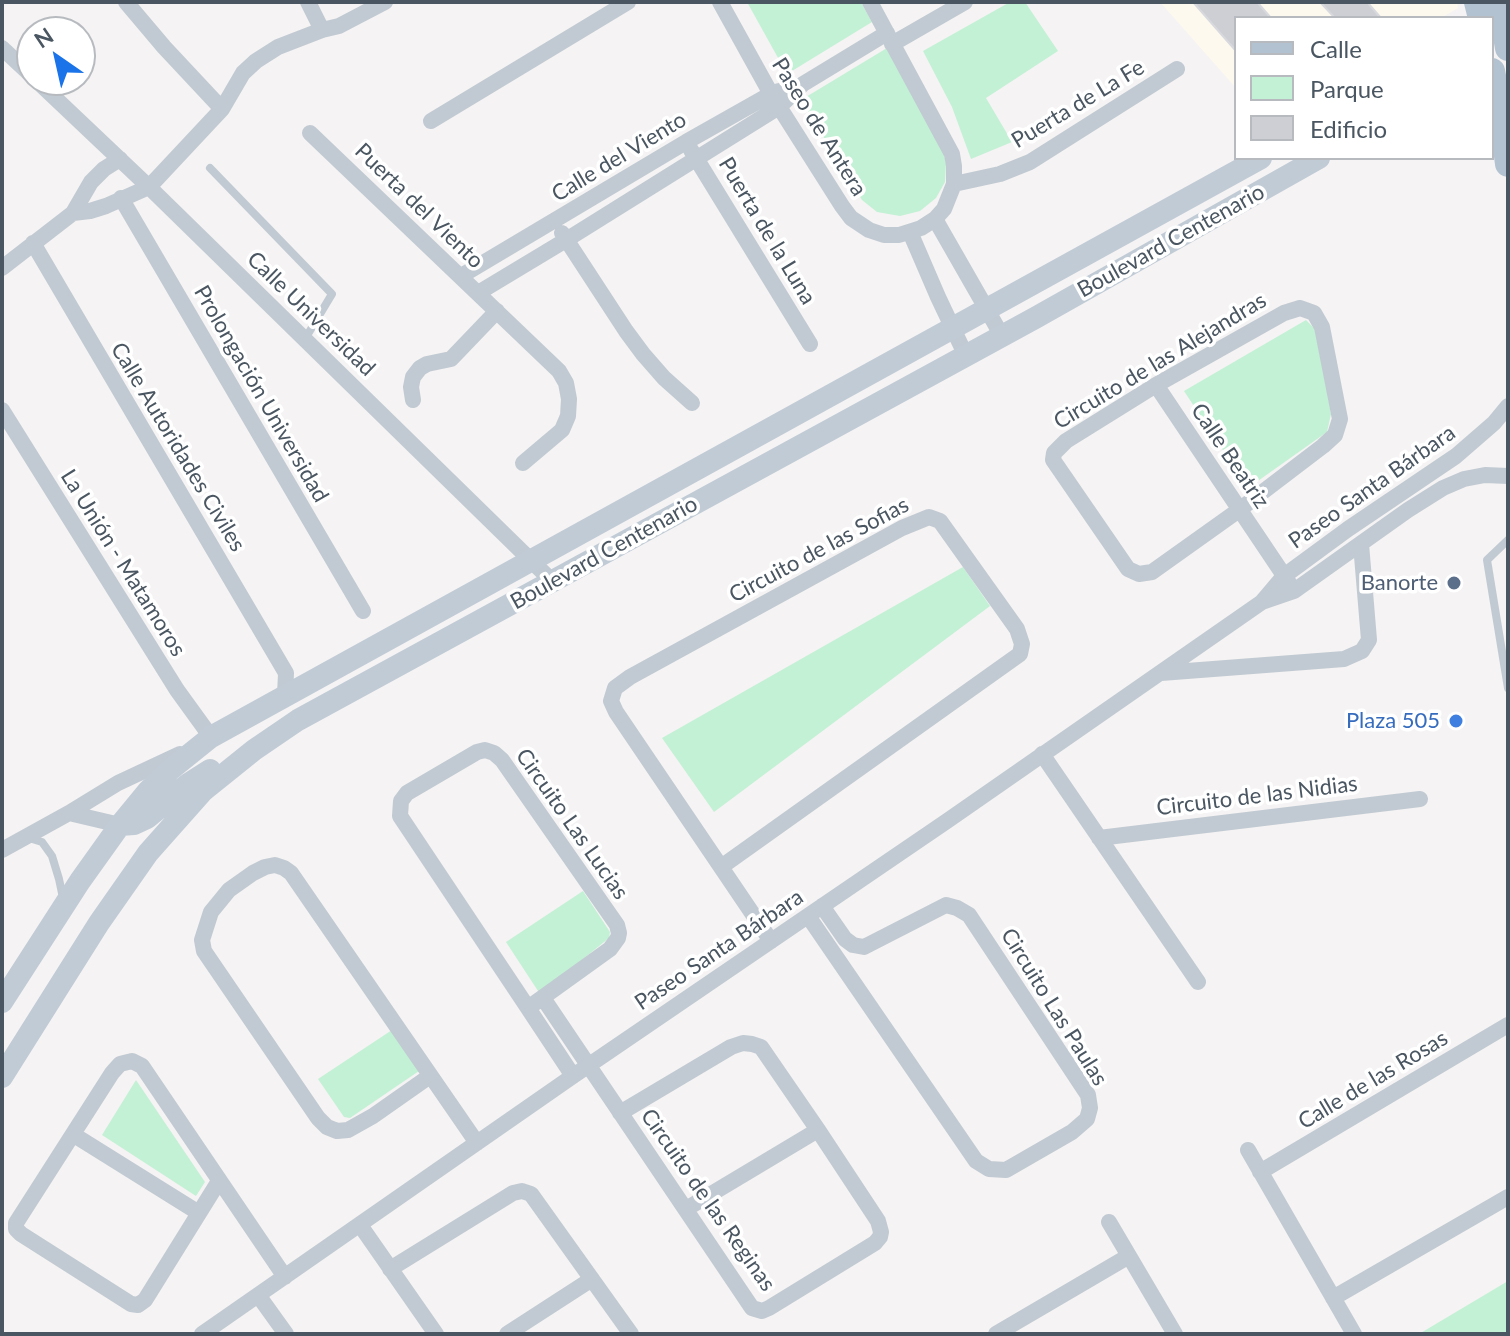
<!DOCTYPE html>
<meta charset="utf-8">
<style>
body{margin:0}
#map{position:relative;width:1510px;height:1336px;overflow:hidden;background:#f5f3f3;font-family:Lato,sans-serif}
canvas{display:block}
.frame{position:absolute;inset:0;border:4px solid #4a5661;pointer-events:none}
.legend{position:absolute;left:1234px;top:16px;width:260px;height:144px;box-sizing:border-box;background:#fff;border:2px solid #b7bbc0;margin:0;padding:10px 14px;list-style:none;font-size:24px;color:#4a5661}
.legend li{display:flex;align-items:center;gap:16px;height:40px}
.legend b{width:40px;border:2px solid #b7bbc0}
.north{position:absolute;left:16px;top:16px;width:80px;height:80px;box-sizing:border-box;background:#fff;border:2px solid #b7bbc0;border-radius:50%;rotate:326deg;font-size:22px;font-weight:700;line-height:32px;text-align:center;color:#4a5661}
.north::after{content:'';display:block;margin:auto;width:28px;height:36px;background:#1a73e8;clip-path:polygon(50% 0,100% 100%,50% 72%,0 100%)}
</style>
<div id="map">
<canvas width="1510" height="1336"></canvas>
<div class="frame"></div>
<ul class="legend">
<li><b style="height:10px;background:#b3c2d1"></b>Calle</li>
<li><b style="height:22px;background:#c3f1d5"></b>Parque</li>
<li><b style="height:22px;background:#cdcfd5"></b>Edificio</li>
</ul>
<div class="north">N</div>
</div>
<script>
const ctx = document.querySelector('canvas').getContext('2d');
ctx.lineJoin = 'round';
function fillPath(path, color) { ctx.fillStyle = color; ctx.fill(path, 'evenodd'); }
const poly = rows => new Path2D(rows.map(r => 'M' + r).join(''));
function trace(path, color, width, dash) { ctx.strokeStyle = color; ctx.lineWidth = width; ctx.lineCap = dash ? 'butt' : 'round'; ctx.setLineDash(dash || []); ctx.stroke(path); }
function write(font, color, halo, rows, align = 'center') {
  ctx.font = font + ' Lato,sans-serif'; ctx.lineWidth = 7; ctx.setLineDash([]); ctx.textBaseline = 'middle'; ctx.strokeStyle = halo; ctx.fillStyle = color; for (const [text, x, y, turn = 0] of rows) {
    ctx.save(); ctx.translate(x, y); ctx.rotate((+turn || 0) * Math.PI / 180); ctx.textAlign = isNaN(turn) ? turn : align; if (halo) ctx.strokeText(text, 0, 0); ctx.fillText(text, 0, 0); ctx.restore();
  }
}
fillPath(poly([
 [1160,2,1457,2,1458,8,1441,18,1236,18,1236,88]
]), '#fdf9ef');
fillPath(poly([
 [747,2,861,2,872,22,787,74],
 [1010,2,1025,2,1058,51,986,98,1012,142,971,159,952,107,923,51],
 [887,48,944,153,946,163,945,182,936,198,920,211,900,216,877,212,862,200,801,100],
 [1306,320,1317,331,1331,414,1327,432,1248,488,1184,391],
 [963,567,990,606,714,812,662,738],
 [583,891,610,932,609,938,540,994,506,942],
 [392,1030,419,1071,350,1118,344,1117,318,1079],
 [136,1080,205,1182,196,1196,102,1135],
 [1508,1281,1508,1334,1419,1334]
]), '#c3f1d5');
const building = poly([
 [1193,2,1257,2,1271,18,1236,18,1236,51,1193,2],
 [1320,2,1367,2,1381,18,1335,18,1320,2]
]);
fillPath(building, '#cdcfd5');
trace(building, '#d7d9de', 2);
trace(poly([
 [210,168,332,294,305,339],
 [1508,540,1487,560,1508,688],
 [29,838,42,842,52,856,59,879,63,898]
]), '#c1cad2', 8);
trace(poly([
 [126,2,164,47,222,109],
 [308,2,322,30],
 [720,2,771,94,842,206,851,218,869,230,884,235,899,235,921,228,935,219,944,209,954,184,954,166,952,154,870,2],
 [892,44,965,2],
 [2,48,32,76],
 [36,80,149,187,552,581],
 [431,121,628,2],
 [310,133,559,371,566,383,569,399,568,416,562,430,523,463],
 [691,150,810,344],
 [954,184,1000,174,1030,162,1177,69],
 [121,198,363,611],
 [73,213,90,211,106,206,149,187,222,109,243,73,256,61,278,47,322,30,339,26,385,2],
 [935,219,1002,336],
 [910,232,938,297,966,356],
 [562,233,626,331,643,354,664,378,692,403],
 [33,243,286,673,285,695],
 [2,268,73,213,91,182,104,169,120,159],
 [461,276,686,142,771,94,779,91],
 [478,293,566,240,779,107,803,84,887,33],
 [1300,308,1314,313,1322,327,1340,419,1335,435,1323,446,1239,510,1152,572,1139,574,1128,569,1053,460,1054,453,1066,441,1156,385,1284,313,1300,308],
 [1156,385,1289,583],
 [413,400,411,387,413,377,420,368,427,364,451,359,497,311],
 [2,410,177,690,211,737],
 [1262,602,1294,591,1408,510,1443,488,1464,479,1485,475,1508,476],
 [1161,673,1344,659,1362,651,1369,640,1361,544],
 [1042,754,1198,982],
 [69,813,120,825],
 [1099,838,1420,799],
 [2,850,69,813,118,783,180,754],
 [721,867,1020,654,1022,644,1017,629,940,521,929,517,902,528,630,677,615,688,611,701,616,712,771,941],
 [808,916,976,1161,989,1169,1006,1170,1072,1132,1087,1119,1090,1108,1088,1095,969,915,957,908,946,905,864,947,853,945,845,939,822,906],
 [543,998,752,1308,762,1311,769,1308,875,1243,880,1237,881,1232,878,1221,818,1130,761,1047,752,1044,743,1043,731,1047,620,1113],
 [528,1008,610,949,618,938,619,933,617,925,502,760,494,753,485,750,477,752,407,793,401,801,400,816,528,1008,573,1076],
 [430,1076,373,1116,348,1130,337,1131,327,1127,318,1118,204,951,202,940,211,912,229,890,253,873,265,867,275,865,284,868,291,873,477,1143],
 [74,1135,199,1213],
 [1248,1150,1354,1334],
 [1260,1172,1508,1025],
 [219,1181,145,1300,138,1305,131,1304,21,1234,16,1229,16,1223,112,1073,120,1064,132,1061,142,1066,285,1277],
 [686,1209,818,1130],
 [1109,1222,1175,1334],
 [360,1225,436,1334],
 [390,1269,513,1193,522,1191,531,1194,631,1334],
 [258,1295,286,1334],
 [1333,1298,1508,1197],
 [202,1334,573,1076,947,821,1262,602,1284,576,1348,529,1456,456,1494,423,1508,406],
 [507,1334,592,1279],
 [996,1334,1129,1256]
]), '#c1cad2', 16);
trace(poly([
 [120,825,134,824,147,818,188,784,210,770],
 [2,1002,80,881,120,825,148,791,170,770,211,737,1261,158],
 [2,1077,99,923,148,853,203,791,254,750,298,720,1035,318,1319,158]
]), '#c1cbd6', 22);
trace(poly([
 [1477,2,1481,18],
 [1492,71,1504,132,1508,164]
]), '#b3c2d1', 26);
trace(poly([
 [1500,2,1508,48]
]), '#b3c2d1', 26);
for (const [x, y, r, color] of [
 [1454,583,8,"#5c6f8a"],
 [1456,721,8,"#3f7fe0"]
]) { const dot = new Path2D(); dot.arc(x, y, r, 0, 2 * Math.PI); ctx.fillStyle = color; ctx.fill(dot); trace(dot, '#fff', 3); }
write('22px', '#4a5661', '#fff', [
 ["Puerta de La Fe",1078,104,-31],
 ["Paseo de Antera",819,127,58],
 ["Calle del Viento",619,157,-31],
 ["Puerta del Viento",419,206,44],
 ["Puerta de la Luna",767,231,59],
 ["Boulevard Centenario",1171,241,-29],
 ["Calle Universidad",311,314,44],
 ["Circuito de las Alejandras",1160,361,-31],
 ["Prolongación Universidad",261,394,60],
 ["Calle Autoridades Civiles",178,447,59],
 ["Calle Beatriz",1230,456,56],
 ["Paseo Santa Bárbara",1372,487,-35],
 ["Circuito de las Sofias",819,550,-28],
 ["Boulevard Centenario",604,553,-29],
 ["La Unión - Matamoros",123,563,58],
 ["Circuito de las Nidias",1257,796,-7],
 ["Circuito Las Lucias",572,824,55],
 ["Paseo Santa Bárbara",719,950,-34],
 ["Circuito Las Paulas",1054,1007,58],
 ["Calle de las Rosas",1373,1080,-31],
 ["Circuito de las Reginas",708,1200,55]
]);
write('22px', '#4e5e75', '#fff', [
 ["Banorte",1438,583]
], 'right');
write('22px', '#366cbe', '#fff', [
 ["Plaza 505",1440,721]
], 'right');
</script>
